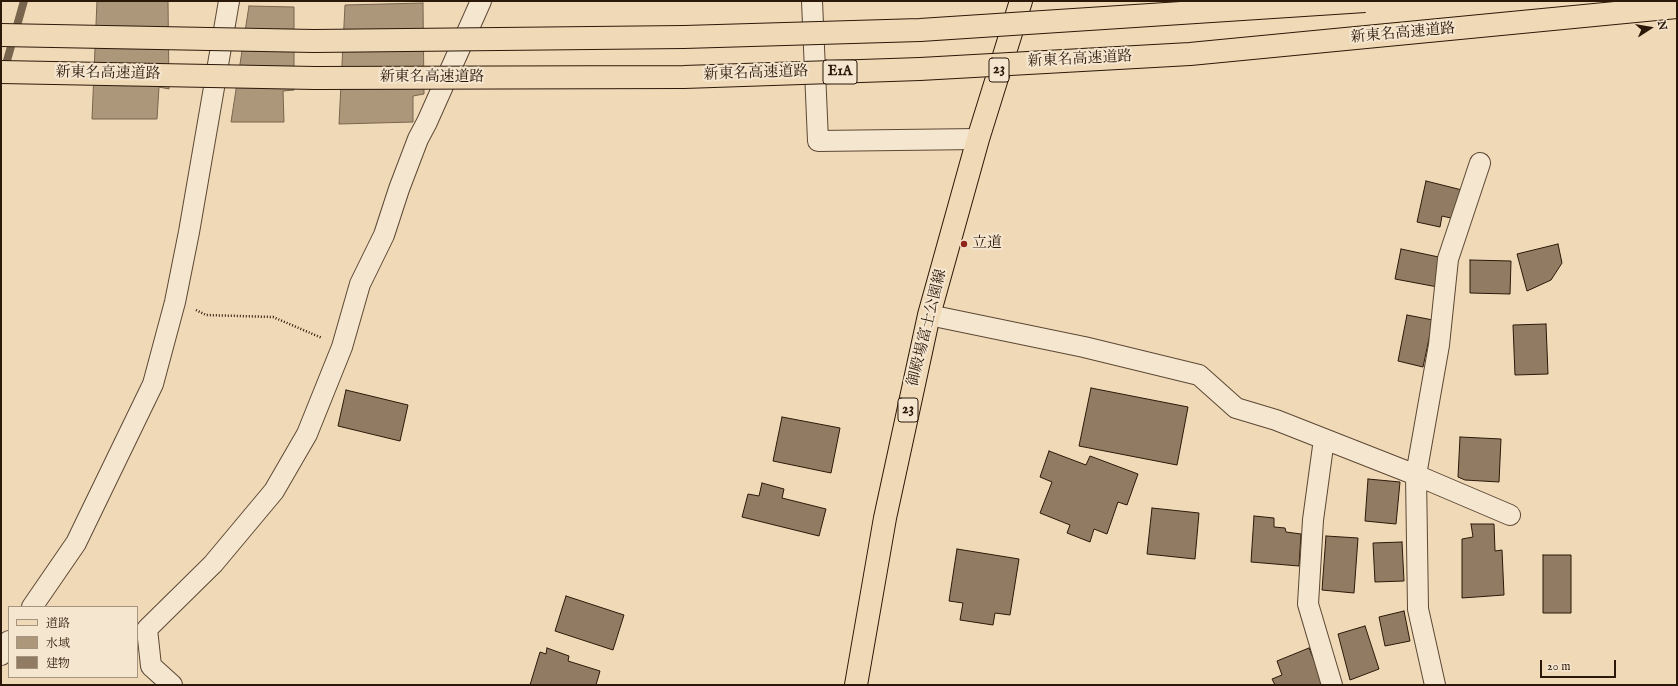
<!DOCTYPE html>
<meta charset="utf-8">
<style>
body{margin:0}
#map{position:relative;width:1678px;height:686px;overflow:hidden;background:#f0d9b6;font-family:"IM FELL English","Noto Serif JP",serif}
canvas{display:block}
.frame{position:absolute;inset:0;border:2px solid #2b1809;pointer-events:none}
.legend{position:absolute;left:8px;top:606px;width:130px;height:72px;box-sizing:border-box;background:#f5e6d0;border:1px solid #a49480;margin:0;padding:5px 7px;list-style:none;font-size:12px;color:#2b1809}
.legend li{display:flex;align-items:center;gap:8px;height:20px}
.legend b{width:20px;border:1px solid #a49480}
.north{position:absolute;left:1630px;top:8px;width:40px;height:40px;-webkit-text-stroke:3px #f5e6d0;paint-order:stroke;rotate:78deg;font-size:11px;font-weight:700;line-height:16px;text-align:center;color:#2b1809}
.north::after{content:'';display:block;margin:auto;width:14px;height:18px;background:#2b1809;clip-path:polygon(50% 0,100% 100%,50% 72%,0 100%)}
.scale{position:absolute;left:1540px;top:660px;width:76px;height:18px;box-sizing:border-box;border:2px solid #2b1809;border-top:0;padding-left:5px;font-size:12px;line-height:14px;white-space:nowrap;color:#2b1809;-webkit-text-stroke:3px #f5e6d0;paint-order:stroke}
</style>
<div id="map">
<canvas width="1678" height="686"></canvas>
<div class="frame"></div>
<ul class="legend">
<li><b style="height:5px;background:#f0d9b6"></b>道路</li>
<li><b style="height:11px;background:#ad977b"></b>水域</li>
<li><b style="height:11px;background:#917c63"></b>建物</li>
</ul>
<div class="north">N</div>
<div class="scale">20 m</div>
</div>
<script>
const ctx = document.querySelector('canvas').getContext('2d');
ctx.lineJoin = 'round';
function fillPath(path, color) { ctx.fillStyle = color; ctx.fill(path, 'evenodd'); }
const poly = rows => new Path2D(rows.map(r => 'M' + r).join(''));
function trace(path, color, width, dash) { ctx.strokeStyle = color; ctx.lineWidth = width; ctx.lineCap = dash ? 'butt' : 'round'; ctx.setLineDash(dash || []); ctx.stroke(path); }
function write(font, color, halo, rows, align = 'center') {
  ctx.font = font + ' "IM FELL English","Noto Serif JP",serif'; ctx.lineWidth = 4; ctx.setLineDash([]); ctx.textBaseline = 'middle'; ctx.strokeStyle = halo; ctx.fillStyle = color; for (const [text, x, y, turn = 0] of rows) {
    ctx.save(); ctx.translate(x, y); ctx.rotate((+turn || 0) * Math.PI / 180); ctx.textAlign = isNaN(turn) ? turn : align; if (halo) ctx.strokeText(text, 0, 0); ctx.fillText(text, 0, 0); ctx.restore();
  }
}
const water = poly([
 [97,1,168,1,169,89,159,87,157,119,92,119,97,1],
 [423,3,424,94,413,96,413,122,339,124,345,5,423,3],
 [249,6,294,7,294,90,283,91,284,122,231,122,249,6]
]);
fillPath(water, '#ad977b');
trace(water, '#79644d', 1);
trace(poly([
 [4,71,24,1]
]), '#79644d', 8);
const building = poly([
 [1426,181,1462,190,1455,219,1442,216,1440,227,1417,222,1426,181],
 [1558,244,1562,263,1551,280,1527,291,1517,254,1558,244],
 [1401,249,1448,259,1443,288,1395,279,1401,249],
 [1470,260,1511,261,1510,294,1470,293,1470,260],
 [1407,315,1433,320,1423,367,1398,361,1407,315],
 [1546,324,1548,374,1515,375,1513,325,1546,324],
 [1091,388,1188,407,1177,465,1079,446,1091,388],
 [346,390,408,405,400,441,338,426,346,390],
 [782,417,840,428,831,473,773,461,782,417],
 [1460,437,1501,439,1499,482,1465,480,1458,477,1460,437],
 [1049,451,1086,465,1090,456,1138,474,1127,505,1118,502,1107,534,1094,529,1090,542,1067,533,1070,525,1040,513,1052,482,1040,477,1049,451],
 [1368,479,1400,482,1396,524,1365,521,1368,479],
 [762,483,784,489,782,498,826,509,819,536,742,517,748,494,759,496,762,483],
 [1152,508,1199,513,1195,559,1147,554,1152,508],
 [1254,516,1274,518,1274,527,1285,528,1286,532,1301,534,1299,566,1251,562,1254,516],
 [1471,524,1494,524,1495,551,1502,550,1504,595,1462,598,1462,539,1473,537,1471,524],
 [1326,536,1358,538,1354,593,1322,590,1326,536],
 [1402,542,1404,581,1375,582,1373,543,1402,542],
 [957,549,1019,559,1010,615,995,613,993,625,960,620,963,603,949,601,957,549],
 [1543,555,1571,555,1571,613,1543,613,1543,555],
 [566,596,624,615,613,650,555,631,566,596],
 [1404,611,1410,641,1385,646,1379,617,1404,611],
 [1365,626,1379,669,1350,680,1338,634,1365,626],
 [547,648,569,656,568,661,600,671,596,685,530,685,540,652,546,654,547,648],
 [1309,648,1324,684,1320,685,1275,685,1272,679,1282,675,1277,661,1309,648]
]);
fillPath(building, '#917c63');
trace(building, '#2b1809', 1);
const minor = poly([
 [812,1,818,141,978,139],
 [929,315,1084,347,1199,375,1236,408,1276,420,1416,475,1510,515],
 [1324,439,1313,520,1308,604,1332,685],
 [32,607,76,543,153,384,175,302,189,232,229,1],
 [1,655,9,641],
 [172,685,151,666,147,629,213,564,274,491,307,434,342,347,360,284,384,235,399,189,418,139,427,122,481,1],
 [1435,685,1418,609,1416,475,1439,345,1448,259,1480,163]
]);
const primary = poly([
 [856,685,885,518,929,315,978,139,1021,1]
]);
trace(minor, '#5c4834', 22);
trace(primary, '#2b1809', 24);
trace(poly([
 [196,310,206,315,273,317,322,338]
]), '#2b1809', 2.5, [1, 2]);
trace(minor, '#f5e6d0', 20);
trace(primary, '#f0d9b6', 22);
const motorwayBridge = poly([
 [1,35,314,41,684,37,920,30,1365,1],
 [1,72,315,78,684,77,920,69,1190,54,1677,7]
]);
trace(motorwayBridge, '#2b1809', 24, []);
trace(motorwayBridge, '#f0d9b6', 22);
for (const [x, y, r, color] of [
 [964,244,4,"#8f2418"]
]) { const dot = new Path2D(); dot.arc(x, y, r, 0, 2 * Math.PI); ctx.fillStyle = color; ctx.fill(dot); trace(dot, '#f5e6d0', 1.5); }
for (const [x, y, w] of [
 [999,70,20],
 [840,72,34],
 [908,410,20]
]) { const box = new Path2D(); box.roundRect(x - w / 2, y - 12, w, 24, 3); ctx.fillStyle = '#f5e6d0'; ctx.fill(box); trace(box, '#2b1809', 1); }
write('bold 14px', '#2b1809', null, [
 ["23",999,70],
 ["E1A",840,72],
 ["23",908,410]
]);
write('15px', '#2b1809', '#f5e6d0', [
 ["新東名高速道路",1403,34,-5],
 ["新東名高速道路",1080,60,-3],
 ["新東名高速道路",108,74,1],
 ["新東名高速道路",756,74,-2],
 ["新東名高速道路",432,78],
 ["御殿場富士公園線",928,328,-76]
]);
write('15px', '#2b1809', '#f5e6d0', [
 ["立道",972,244]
], 'left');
</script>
